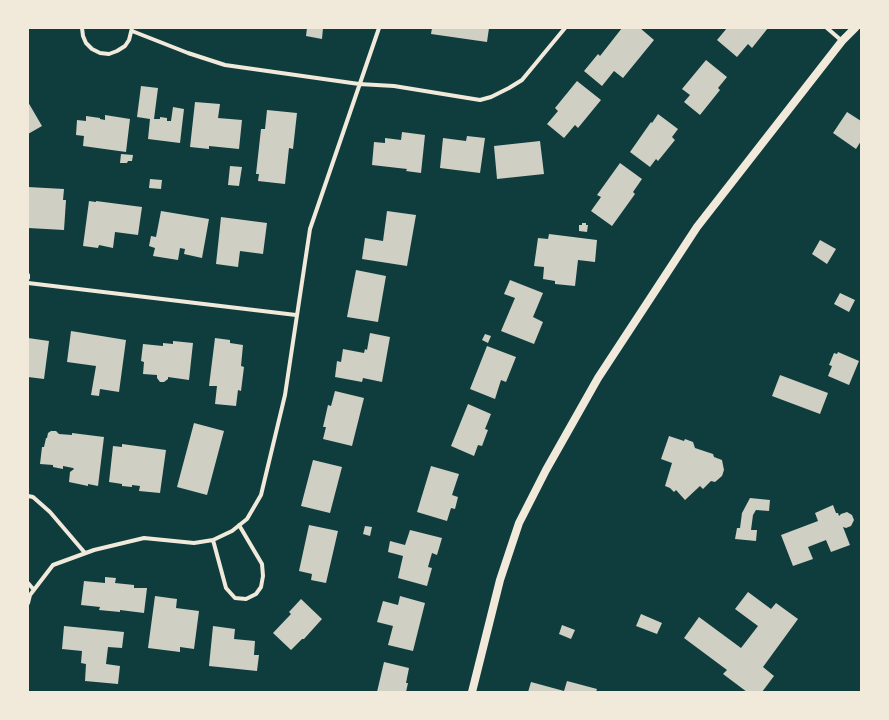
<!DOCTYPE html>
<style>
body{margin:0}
#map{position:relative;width:889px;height:720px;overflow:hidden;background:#0f3d3e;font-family:"Noto Sans",sans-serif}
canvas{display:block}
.frame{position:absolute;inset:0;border:29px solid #f1e9da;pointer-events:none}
</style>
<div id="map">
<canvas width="889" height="720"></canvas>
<div class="frame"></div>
</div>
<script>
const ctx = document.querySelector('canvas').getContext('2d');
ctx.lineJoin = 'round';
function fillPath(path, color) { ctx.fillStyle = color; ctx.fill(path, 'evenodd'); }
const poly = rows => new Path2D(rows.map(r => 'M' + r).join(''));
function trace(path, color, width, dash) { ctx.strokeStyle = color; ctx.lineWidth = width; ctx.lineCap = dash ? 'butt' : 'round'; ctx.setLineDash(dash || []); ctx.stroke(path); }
fillPath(poly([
 [307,28,323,28,322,39,306,36],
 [432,28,489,28,487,42,431,34],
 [622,28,640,28,654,40,623,78,614,71,602,86,584,71,598,54,600,56],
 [727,28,768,28,752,48,748,44,737,57,717,40],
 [706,60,727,77,718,88,720,90,700,115,684,102,690,95,682,89],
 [577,81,601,100,578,128,575,125,564,138,547,124,558,111,555,108],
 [141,86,158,88,154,119,160,119,160,117,167,118,167,121,171,121,173,107,184,109,180,143,148,139,150,119,137,117],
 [28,102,42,126,28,134],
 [195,102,220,104,218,118,242,120,239,149,209,146,209,149,190,147],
 [267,110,297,113,293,149,289,148,285,184,258,181,259,174,256,174,261,129,265,129],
 [847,112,861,121,861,141,856,149,833,133],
 [658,114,678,129,672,137,675,140,658,161,656,159,650,167,630,152,651,122,652,123],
 [105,115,130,119,126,152,83,146,84,136,76,135,77,120,86,121,86,116,100,118,100,119,105,120],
 [402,132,425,135,421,173,406,171,407,169,372,165,374,142,385,143,385,138,401,140],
 [467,136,485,138,480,173,440,168,443,138,466,141],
 [540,141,544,174,497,179,494,146],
 [121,154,133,155,132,161,128,161,127,163,120,163],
 [620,163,642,179,633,192,635,194,612,226,591,211,601,197,597,195],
 [230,166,242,167,239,186,228,185],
 [150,179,162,180,161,189,149,188],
 [28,187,64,189,63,200,66,200,64,230,28,228],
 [89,201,96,202,96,201,142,207,138,235,115,232,113,248,99,245,98,248,83,246],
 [161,211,209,219,202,258,184,254,185,249,180,248,178,260,153,256,155,248,149,246,151,236,156,237],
 [387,211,416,215,407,266,362,259,365,238,383,241],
 [221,217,267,223,263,254,240,251,238,267,216,264],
 [582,223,586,223,586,225,588,225,587,232,579,231,579,225,582,225],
 [549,234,597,240,595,262,578,260,575,286,555,284,555,281,543,279,544,267,534,266,538,238,548,239],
 [820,240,836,249,827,264,812,254],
 [356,270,386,276,378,322,347,317],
 [510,280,543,293,533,317,543,322,534,344,501,331,515,298,504,294],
 [840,293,855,300,849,312,834,304],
 [71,331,126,340,119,392,100,389,99,396,91,395,96,366,67,362],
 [370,333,390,337,382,382,363,378,362,382,335,377,337,361,341,362,343,349,364,353,365,349,367,350],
 [485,334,491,336,488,343,482,340],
 [28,338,49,341,44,379,28,377],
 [215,338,230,340,230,343,243,345,241,366,244,367,241,391,238,390,236,406,215,404,217,386,209,386],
 [173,341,193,343,189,380,168,377,168,379,164,382,160,382,157,378,157,375,143,374,144,362,141,361,143,344,163,346,163,343,173,344],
 [487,346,516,357,506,382,501,380,495,399,470,389],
 [838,352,859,361,849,385,828,376,832,366,829,365,834,353,837,354],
 [780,375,828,393,820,414,772,396],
 [335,391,364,398,352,446,323,439,326,427,323,427,328,405,331,406],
 [468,404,491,414,485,429,488,430,482,446,478,445,474,456,451,446],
 [194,423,224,431,207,495,177,487],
 [51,431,56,431,59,434,72,435,72,433,104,437,98,486,88,484,88,486,69,482,70,472,74,469,73,468,63,466,63,469,53,467,53,465,40,464,42,447,44,447,46,438,47,438,48,433],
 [669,436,684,441,685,439,693,442,695,448,713,454,714,457,722,460,724,470,722,476,715,482,711,481,703,489,700,486,685,500,676,490,674,492,670,488,665,486,672,463,661,459],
 [122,444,166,450,160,493,139,491,140,486,132,485,132,487,122,486,122,484,109,482,113,446,122,447],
 [313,460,342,467,330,513,301,506],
 [431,466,459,474,452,495,458,497,455,509,451,508,447,521,417,512],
 [750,498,770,500,769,511,756,510,753,515,751,530,757,530,756,541,735,539,737,528,740,528,742,513],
 [833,505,836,513,838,513,839,516,841,514,847,512,852,515,854,520,851,526,846,528,843,527,850,545,831,552,826,540,808,547,813,559,793,566,781,535,818,521,815,513],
 [309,525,338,531,326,583,311,580,312,574,299,571],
 [365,526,372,527,370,536,363,534],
 [410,530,442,538,437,555,432,553,428,567,432,568,427,586,398,578,403,556,388,552,390,541,405,545],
 [105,577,116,578,115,583,134,585,134,588,147,588,144,613,120,610,120,612,99,610,100,607,81,605,84,581,105,583],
 [748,592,771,609,776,603,798,619,763,667,774,676,762,692,747,692,723,674,727,670,684,638,699,617,741,648,758,626,735,609],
 [155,596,177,599,176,608,199,611,194,649,180,647,180,652,148,648],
 [400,596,425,603,413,651,388,645,393,626,377,622,383,601,398,605],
 [301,599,322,619,304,639,302,639,291,650,273,633,291,614,289,612],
 [641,614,662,623,657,634,636,626],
 [562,625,575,630,571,639,559,634],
 [64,626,124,632,122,648,108,647,106,664,120,666,118,684,85,681,86,664,81,663,82,651,62,649],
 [213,626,235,629,234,639,255,641,254,655,259,655,257,671,209,666],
 [384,662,409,668,406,683,408,683,406,692,377,692],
 [567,681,597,689,596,692,528,692,531,682,564,691]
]), '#cfcfc3');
trace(poly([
 [82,28,83,36,86,43,92,49,100,53,109,54,117,51,125,46,129,40,132,28],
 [827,28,842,41],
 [132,31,188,53,225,65,359,84,394,86,480,100,491,97,509,88,522,80,565,28],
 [28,275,28,278],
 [28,283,296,315],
 [28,496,33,497,50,512,85,553],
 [213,540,226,588,235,598,246,599,256,594,261,587,263,576,262,564,239,525],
 [28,583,34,590],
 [28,603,30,595,53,565,94,550,144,538,194,543,213,540,232,531,247,519,261,495,285,395,310,229,379,28]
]), '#f1e9da', 4);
trace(poly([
 [472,692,500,580,519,523,546,470,598,378,697,227,842,41,855,28]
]), '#f1e9da', 8);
</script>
